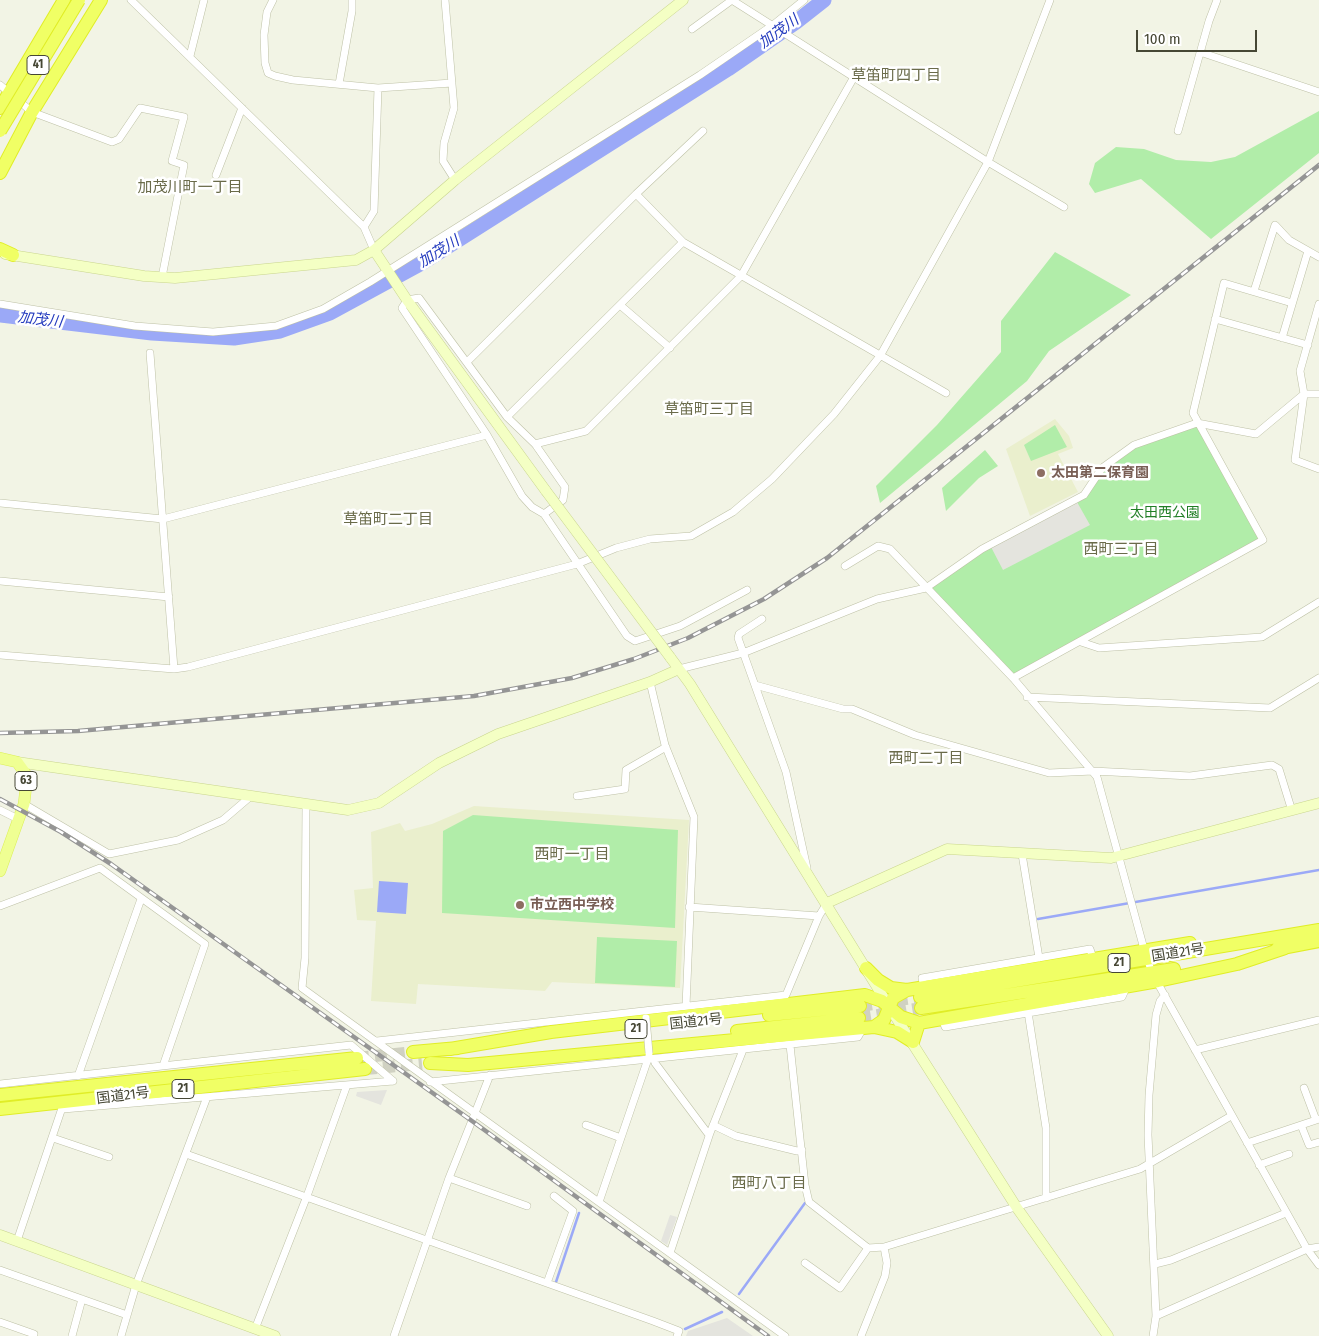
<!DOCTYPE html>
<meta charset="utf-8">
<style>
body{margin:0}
#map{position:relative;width:1319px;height:1336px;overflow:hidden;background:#f2f4e5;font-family:"Fira Sans Condensed",sans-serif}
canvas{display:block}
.scale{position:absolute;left:1136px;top:30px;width:121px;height:22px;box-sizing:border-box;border:2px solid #464734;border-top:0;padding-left:6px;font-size:15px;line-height:18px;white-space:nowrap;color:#464734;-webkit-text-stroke:4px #fff;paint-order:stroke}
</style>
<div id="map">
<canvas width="1319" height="1336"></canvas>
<div class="scale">100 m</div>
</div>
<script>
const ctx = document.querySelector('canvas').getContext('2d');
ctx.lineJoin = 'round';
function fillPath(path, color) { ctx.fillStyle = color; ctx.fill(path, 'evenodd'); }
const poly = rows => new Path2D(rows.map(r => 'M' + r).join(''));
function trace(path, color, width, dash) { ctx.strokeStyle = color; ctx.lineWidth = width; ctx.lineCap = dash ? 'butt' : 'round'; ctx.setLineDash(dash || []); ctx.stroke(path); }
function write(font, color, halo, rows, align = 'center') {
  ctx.font = font + ' "Fira Sans Condensed","Noto Sans JP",sans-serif'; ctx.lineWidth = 5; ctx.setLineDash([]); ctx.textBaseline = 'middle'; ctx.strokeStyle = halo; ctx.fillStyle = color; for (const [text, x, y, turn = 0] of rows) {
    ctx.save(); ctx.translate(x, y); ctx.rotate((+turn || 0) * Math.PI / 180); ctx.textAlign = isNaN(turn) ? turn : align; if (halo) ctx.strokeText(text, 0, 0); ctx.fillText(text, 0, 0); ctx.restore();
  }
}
fillPath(poly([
 [1055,419,1069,436,1073,448,1058,454,1078,492,1030,516,1006,449],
 [474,806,689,820,680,988,552,982,545,991,418,984,416,1004,371,1001,376,921,357,920,354,890,373,888,371,832,400,823,405,831,432,824]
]), '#eaefcd');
fillPath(poly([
 [1319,111,1319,153,1211,239,1141,179,1095,193,1089,184,1095,163,1116,147,1144,149,1176,160,1211,162,1235,157],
 [1055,252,1131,295,1049,351,1027,381,880,503,876,486,937,425,1001,352,1001,321],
 [1197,423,1263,540,1013,678,926,588,982,549,1084,495,1102,468,1134,445],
 [1055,425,1067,447,1031,461,1024,445],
 [985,450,998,466,979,478,946,511,942,488],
 [473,815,678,830,675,928,442,913,443,831],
 [597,937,677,941,675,987,595,983]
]), '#b1eda9');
fillPath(poly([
 [1077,502,1090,525,1003,570,991,547],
 [387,1090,381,1105,356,1096,357,1092],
 [670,1215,677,1217,667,1245,661,1241],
 [727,1318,753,1336,686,1336,688,1331]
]), '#e4e4de');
fillPath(poly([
 [379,881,408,883,406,914,377,912]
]), '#9ba9f7');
trace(poly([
 [1038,919,1319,870],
 [556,1282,579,1213],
 [739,1294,805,1203],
 [685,1329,722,1312]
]), '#9ba9f7', 2.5);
trace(poly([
 [0,315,152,333,234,338,280,331,330,313,422,263,728,69,796,22,824,0]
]), '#9ba9f7', 15);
trace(poly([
 [860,1006,920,997],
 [859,1018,921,1008],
 [357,1058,413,1052],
 [365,1069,422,1064]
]), '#d0d1c2', 12, [12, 6]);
const street = poly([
 [131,0,364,227,374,250],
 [273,0,267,12,264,35,265,63,268,73,275,76,293,80,378,88,452,83],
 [445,0,454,108,444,143,443,161,455,180],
 [692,29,732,0,988,162,1064,207],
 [1200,52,1319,92],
 [190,56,204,0],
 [339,84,352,11,352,0],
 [0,85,32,112,112,142,119,139,140,108,184,117,172,161,184,165,162,277],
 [1178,131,1209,21,1217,0],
 [216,175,242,108],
 [636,194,683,242,946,393],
 [364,227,374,211,378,88],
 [1254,291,1275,225,1289,240,1319,257],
 [0,304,135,326,213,332,276,326,323,309,370,282,700,75,773,25,804,0],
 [1319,304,1300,371,1304,394,1295,460,1319,469],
 [620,305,670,348],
 [1215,319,1308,345],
 [1282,338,1308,251],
 [150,353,174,669],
 [468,361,636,194,703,131],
 [507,417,683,242],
 [535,444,586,431,741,276,854,77],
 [0,503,163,519,487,435],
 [544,514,563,500,565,487,535,444,507,417,419,298,407,300,402,308,487,435,522,496,532,507,544,514,627,636,635,641,680,626,747,590],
 [845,566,878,546,890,549,1013,678,1097,777,1144,949,1152,973,1307,1249,1319,1265],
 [0,581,169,597],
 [762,619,739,634,738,638,786,772,807,868],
 [1081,642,1099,648,1262,637,1319,602],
 [0,655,174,669,188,667,577,564,616,548,650,539,691,536,733,512,772,479,834,414,880,356,988,162,1050,0],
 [679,669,743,653,877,599,926,588,982,549,1084,495,1102,468,1134,445,1197,423,1256,434,1304,394,1319,394],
 [1013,678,1263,540,1193,413,1224,283,1292,303],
 [650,682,665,745,694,817,686,1006],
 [755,685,843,709,852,709,915,735,1049,773,1093,771,1190,776,1272,765,1279,769,1292,811],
 [1027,697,1270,708,1319,678],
 [577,796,625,789,626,770,666,747],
 [24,804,109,854,178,840,223,820,251,796],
 [306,805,305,958,302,988,475,1113,449,1178,394,1336],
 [0,810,18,819],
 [1022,854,1039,958],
 [0,906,100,868,205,944,163,1066],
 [689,907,819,916],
 [924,987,922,978,1090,949,1093,958],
 [1028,1012,1046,1128,1046,1198],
 [942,1018,945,1027,1122,997,1126,988],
 [377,1041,786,995,819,916,827,903],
 [790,1045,805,1185,809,1202,868,1248,884,1247,1140,1169,1231,1116],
 [1195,1050,1319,1020],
 [654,1059,655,1063,709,1135],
 [490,1075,475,1113,785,1336],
 [78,1076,141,899],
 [430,1082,858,1037,863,1028],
 [0,1084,351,1045,393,1081],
 [1304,1088,1316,1120],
 [63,1109,393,1081],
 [586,1125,621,1138],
 [713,1125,736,1136,797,1151,802,1150],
 [1301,1125,1309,1145,1319,1142],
 [53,1138,109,1157],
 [1247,1143,1319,1119],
 [186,1154,653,1321,679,1331,677,1336],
 [1259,1165,1289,1154],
 [449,1178,527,1206],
 [599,1202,649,1056],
 [17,1241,63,1105],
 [670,1253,710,1133,743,1050],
 [805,1263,840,1288,868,1248],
 [1155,1264,1171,1260,1286,1213],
 [0,1270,127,1315],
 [547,1283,573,1211,554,1196],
 [1156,1316,1307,1249,1319,1247],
 [0,1322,34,1334],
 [255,1329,307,1196,347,1085],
 [72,1336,82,1299],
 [121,1336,136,1285,207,1097],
 [861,1336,885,1276,887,1263,884,1247],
 [1153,1336,1156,1316,1148,1135,1149,1095,1156,1015,1160,1001,1165,995]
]);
const secondary = poly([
 [374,250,407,300,546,491],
 [5,254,144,276,175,278,356,260,374,250,455,180,683,0],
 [670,657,690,684,895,1016,1017,1208,1108,1336],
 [17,762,348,810,379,803,439,763,498,734,650,682,679,669],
 [827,903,947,849,1111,858,1319,803],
 [0,1235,275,1336]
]);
const primary = poly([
 [0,758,17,762,25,773,26,786,24,804,0,871]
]);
const highway = poly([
 [0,108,64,0],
 [0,173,32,112,101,0],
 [0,249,13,255],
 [1277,949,1319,941],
 [866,968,878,980,891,988,907,990,1190,943],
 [920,997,1319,930],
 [921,1008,1174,969],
 [769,1015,860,1006],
 [874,1027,897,1032,913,1042,919,1023,1158,981,1237,964,1285,948],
 [737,1031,859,1018],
 [450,1049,551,1032,865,995,882,1001,901,1017,919,1023],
 [413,1052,458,1048],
 [430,1063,468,1065,874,1027,884,1020,893,998,907,990],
 [0,1095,357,1058],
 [0,1109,365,1069]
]);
trace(street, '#bec1a6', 8);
trace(secondary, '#c9d58e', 11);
trace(primary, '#dbef57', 12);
trace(highway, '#e0ed26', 14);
trace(street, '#fff', 7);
trace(secondary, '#f4ffc4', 10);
trace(primary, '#efff93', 11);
trace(highway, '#f0ff65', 12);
const rail = poly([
 [0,733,78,731,474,696,572,678,634,659,688,638,764,599,827,558,1319,165],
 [0,799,61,832,111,864,472,1121,768,1336]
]);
trace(rail, '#959595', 4.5);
trace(rail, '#fff', 2.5, [8]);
const streetBridge = poly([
 [646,1018,649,1053]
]);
const secondaryBridge = poly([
 [546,491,670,657]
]);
const highwayBridge = poly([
 [0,131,79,0]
]);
trace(streetBridge, '#bec1a6', 8, []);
trace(secondaryBridge, '#c9d58e', 11, []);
trace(highwayBridge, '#e0ed26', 14, []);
trace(streetBridge, '#fff', 7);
trace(secondaryBridge, '#f4ffc4', 10);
trace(highwayBridge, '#f0ff65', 12);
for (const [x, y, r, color] of [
 [1041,473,5,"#8d6e63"],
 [520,905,5,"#8d6e63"]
]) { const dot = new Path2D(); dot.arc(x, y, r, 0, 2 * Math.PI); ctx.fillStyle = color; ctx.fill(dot); trace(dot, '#fff', 2); }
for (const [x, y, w] of [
 [38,65,22],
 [26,781,22],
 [1119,963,22],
 [636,1029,22],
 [183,1089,22]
]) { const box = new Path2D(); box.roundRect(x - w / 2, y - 9.5, w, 19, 4); ctx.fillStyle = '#fff'; ctx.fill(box); trace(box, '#464734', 1); }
write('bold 12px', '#464734', null, [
 ["41",38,65],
 ["63",26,781],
 ["21",1119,963],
 ["21",636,1029],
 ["21",183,1089]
]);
write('bold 14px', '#785e54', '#fff', [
 ["太田第二保育園",1051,473],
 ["市立西中学校",530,905]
], 'left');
write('14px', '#217f26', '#fff', [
 ["太田西公園",1165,513]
]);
write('14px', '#464734', '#fff', [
 ["国道21号",1178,953,-9],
 ["国道21号",696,1022,-6],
 ["国道21号",123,1096,-7]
]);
write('italic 15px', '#2239be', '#fff', [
 ["加茂川",779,32,-36],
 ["加茂川",439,252,-32],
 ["加茂川",40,320,7]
]);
write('15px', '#6a6b4a', '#fff', [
 ["草笛町四丁目",896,76],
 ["加茂川町一丁目",190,188],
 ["草笛町三丁目",709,410],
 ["草笛町二丁目",388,520],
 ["西町三丁目",1121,550],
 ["西町二丁目",926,759],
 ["西町一丁目",572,855],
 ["西町八丁目",769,1184]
]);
</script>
